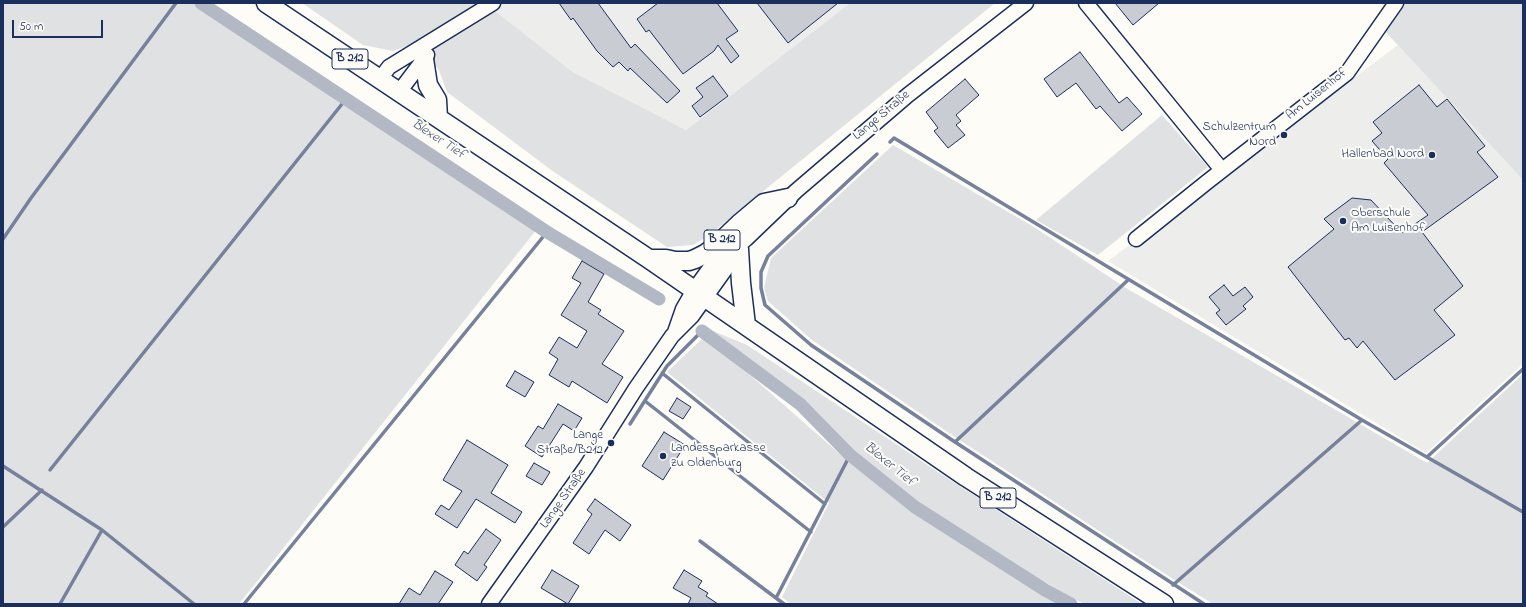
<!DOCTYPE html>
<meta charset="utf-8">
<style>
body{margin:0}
#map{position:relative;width:1526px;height:607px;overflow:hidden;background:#fdfcf7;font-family:"Indie Flower",sans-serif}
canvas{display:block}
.frame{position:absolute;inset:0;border:4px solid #1b2f5e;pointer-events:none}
.scale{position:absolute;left:12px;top:20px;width:91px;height:18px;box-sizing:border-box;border:2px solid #1b2f5e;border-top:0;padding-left:5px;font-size:12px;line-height:14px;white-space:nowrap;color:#1b2f5e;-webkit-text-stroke:3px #fdfcf7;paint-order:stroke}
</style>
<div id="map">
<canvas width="1526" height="607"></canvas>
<div class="frame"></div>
<div class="scale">50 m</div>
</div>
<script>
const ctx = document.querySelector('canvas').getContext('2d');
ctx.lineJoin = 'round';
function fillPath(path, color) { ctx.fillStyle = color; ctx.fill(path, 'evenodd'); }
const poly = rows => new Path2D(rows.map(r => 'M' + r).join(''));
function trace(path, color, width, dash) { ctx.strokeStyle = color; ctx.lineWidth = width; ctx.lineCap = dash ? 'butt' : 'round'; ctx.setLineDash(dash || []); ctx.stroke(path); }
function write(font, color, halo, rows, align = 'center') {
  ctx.font = font + ' "Indie Flower",sans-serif'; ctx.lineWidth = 4; ctx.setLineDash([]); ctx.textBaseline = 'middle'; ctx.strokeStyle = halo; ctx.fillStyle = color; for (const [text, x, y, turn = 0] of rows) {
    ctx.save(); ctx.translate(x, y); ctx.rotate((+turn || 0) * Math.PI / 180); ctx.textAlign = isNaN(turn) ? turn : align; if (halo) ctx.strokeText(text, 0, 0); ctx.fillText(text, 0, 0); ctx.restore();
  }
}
fillPath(poly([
 [485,3,850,3,686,130,573,72],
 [1398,45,1523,180,1523,364,1426,453,1108,261]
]), '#edeeec');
fillPath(poly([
 [3,3,196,3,537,229,239,604,3,604],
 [302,3,485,3,573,72,686,130,850,3,995,3,708,236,693,245,667,247,554,172,447,92,439,70,416,43,393,51,363,45],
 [1393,3,1523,3,1523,180,1382,28],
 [1162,115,1208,167,1098,255,1036,220],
 [893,145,1034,227,1126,288,1427,463,1523,374,1523,604,1213,604,1173,579,955,437,812,340,768,301,764,288,771,258],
 [706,328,747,345,938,472,1142,604,1084,604,1032,575,921,505,858,456,802,398],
 [702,339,709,339,851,464,1060,604,791,604,782,597,829,503,667,372]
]), '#e0e1e3');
trace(poly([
 [890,142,894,138,1362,420,1523,512],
 [877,154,768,256,761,272,761,288,765,305,811,345,955,442,1204,604],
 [3,239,31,198,176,3],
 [662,373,825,504],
 [645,401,811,532],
 [630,424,667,366,702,331],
 [955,442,1128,280],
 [1427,457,1523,369],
 [3,466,102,530,194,604],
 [50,470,346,99],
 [3,527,42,490],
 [700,541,784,604],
 [1173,585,1362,420],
 [776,598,850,455],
 [60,604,102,530],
 [244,604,547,232]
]), '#76819c', 3.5);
trace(poly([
 [201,3,547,232,659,299],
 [702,331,800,404,850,455,915,507,1045,590,1071,604]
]), '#b3b8c5', 13);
const building = poly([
 [559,3,598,3,631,48,635,44,680,91,667,103,630,68,628,71,619,62,613,67,597,51,573,18,571,20,559,3],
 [658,3,717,3,738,31,726,39,739,56,731,63,718,45,714,51,683,74,649,30,646,32,637,19,658,3],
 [757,3,838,3,788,43,757,3],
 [1115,3,1159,3,1133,25,1115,3],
 [1080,52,1119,103,1127,97,1142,114,1122,131,1100,106,1096,109,1076,83,1057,97,1044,79,1080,52],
 [713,76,728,96,700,117,692,106,703,97,696,88,713,76],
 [965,79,979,95,956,115,961,121,956,125,965,135,948,148,934,131,938,128,926,112,965,79],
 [1419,85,1437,107,1447,99,1485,146,1477,152,1498,177,1422,232,1463,286,1434,310,1455,335,1395,380,1363,341,1357,348,1349,338,1345,340,1288,267,1334,229,1324,219,1352,198,1371,200,1402,233,1428,215,1384,163,1388,159,1372,141,1382,133,1373,122,1419,85],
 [582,261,604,274,588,302,601,310,598,314,624,331,602,364,623,377,607,403,572,381,569,387,549,375,558,359,549,353,559,337,577,348,587,331,561,315,581,283,572,278,582,261],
 [1224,285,1233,296,1245,287,1253,297,1243,306,1246,309,1226,325,1216,313,1220,310,1209,297,1224,285],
 [515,371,534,382,525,397,506,386,515,371],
 [677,398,691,407,683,419,669,411,677,398],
 [558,404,582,418,574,431,563,424,542,457,525,446,538,426,543,429,558,404],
 [664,432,685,445,663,480,642,466,664,432],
 [467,440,508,465,491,493,522,512,515,523,476,499,457,528,435,514,441,505,449,510,462,491,443,480,467,440],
 [534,463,550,472,542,485,526,476,534,463],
 [595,499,631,525,620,541,605,530,589,554,573,543,592,514,587,510,595,499],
 [486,529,501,540,484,565,487,567,477,581,455,565,464,551,468,554,486,529],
 [552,570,579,586,568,604,541,588,552,570],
 [684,570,702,581,698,587,708,593,706,596,718,604,688,604,691,598,673,588,684,570],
 [435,571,453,582,438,604,399,604,409,588,420,595,435,571]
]);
fillPath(building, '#c9ccd3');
trace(building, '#1b2f5e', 1);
const minor = poly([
 [1086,3,1222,170],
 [380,79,389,67,493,3],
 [399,92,427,55],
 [1136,239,1207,182,1347,73,1396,3],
 [675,332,683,309,694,290,710,268,746,239,796,191,908,95,1026,3],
 [489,604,586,467,636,388,672,336,692,316,739,250]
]);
const major = poly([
 [266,3,649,259,966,477,1164,604],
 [424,59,428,85,437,100,438,118],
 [739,249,741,283,746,325],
 [649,259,666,259,675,261,689,261,695,259,705,254,716,246,739,224,764,203,788,198]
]);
trace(minor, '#1b2f5e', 17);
trace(major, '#1b2f5e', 21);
trace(minor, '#fdfcf7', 14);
trace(major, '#fdfcf7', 18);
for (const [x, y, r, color] of [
 [1284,135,4,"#1b2f5e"],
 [1432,155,4,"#1b2f5e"],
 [1343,221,4,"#1b2f5e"],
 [611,443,4,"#1b2f5e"],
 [663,456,4,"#1b2f5e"]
]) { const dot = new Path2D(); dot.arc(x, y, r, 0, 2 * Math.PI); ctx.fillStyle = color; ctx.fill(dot); trace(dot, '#fdfcf7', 1.5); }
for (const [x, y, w] of [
 [350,59,36],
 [722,240,36],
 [998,498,36]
]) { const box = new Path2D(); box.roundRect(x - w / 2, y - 10, w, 20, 3); ctx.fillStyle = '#fdfcf7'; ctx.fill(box); trace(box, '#1b2f5e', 1); }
write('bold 12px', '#1b2f5e', null, [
 ["B 212",350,59],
 ["B 212",722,240],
 ["B 212",998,498]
]);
write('13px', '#1b2f5e', '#fdfcf7', [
 ["Am Luisenhof",1317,95,-39],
 ["Lange Straße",882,116,-40],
 ["Lange Straße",564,499,-55]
]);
write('13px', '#1b2f5e', '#fdfcf7', [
 ["Schulzentrum",1276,128],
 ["Nord",1276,143],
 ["Hallenbad Nord",1424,155],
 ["Oberschule",1351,214,"left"],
 ["Am Luisenhof",1351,229,"left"],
 ["Lange",603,436],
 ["Straße/B212",603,451],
 ["Landessparkasse",671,449,"left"],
 ["zu Oldenburg",671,464,"left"]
], 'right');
write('italic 14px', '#49587d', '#fdfcf7', [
 ["Blexer Tief",438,140,33],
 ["Blexer Tief",889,465,39]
]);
</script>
